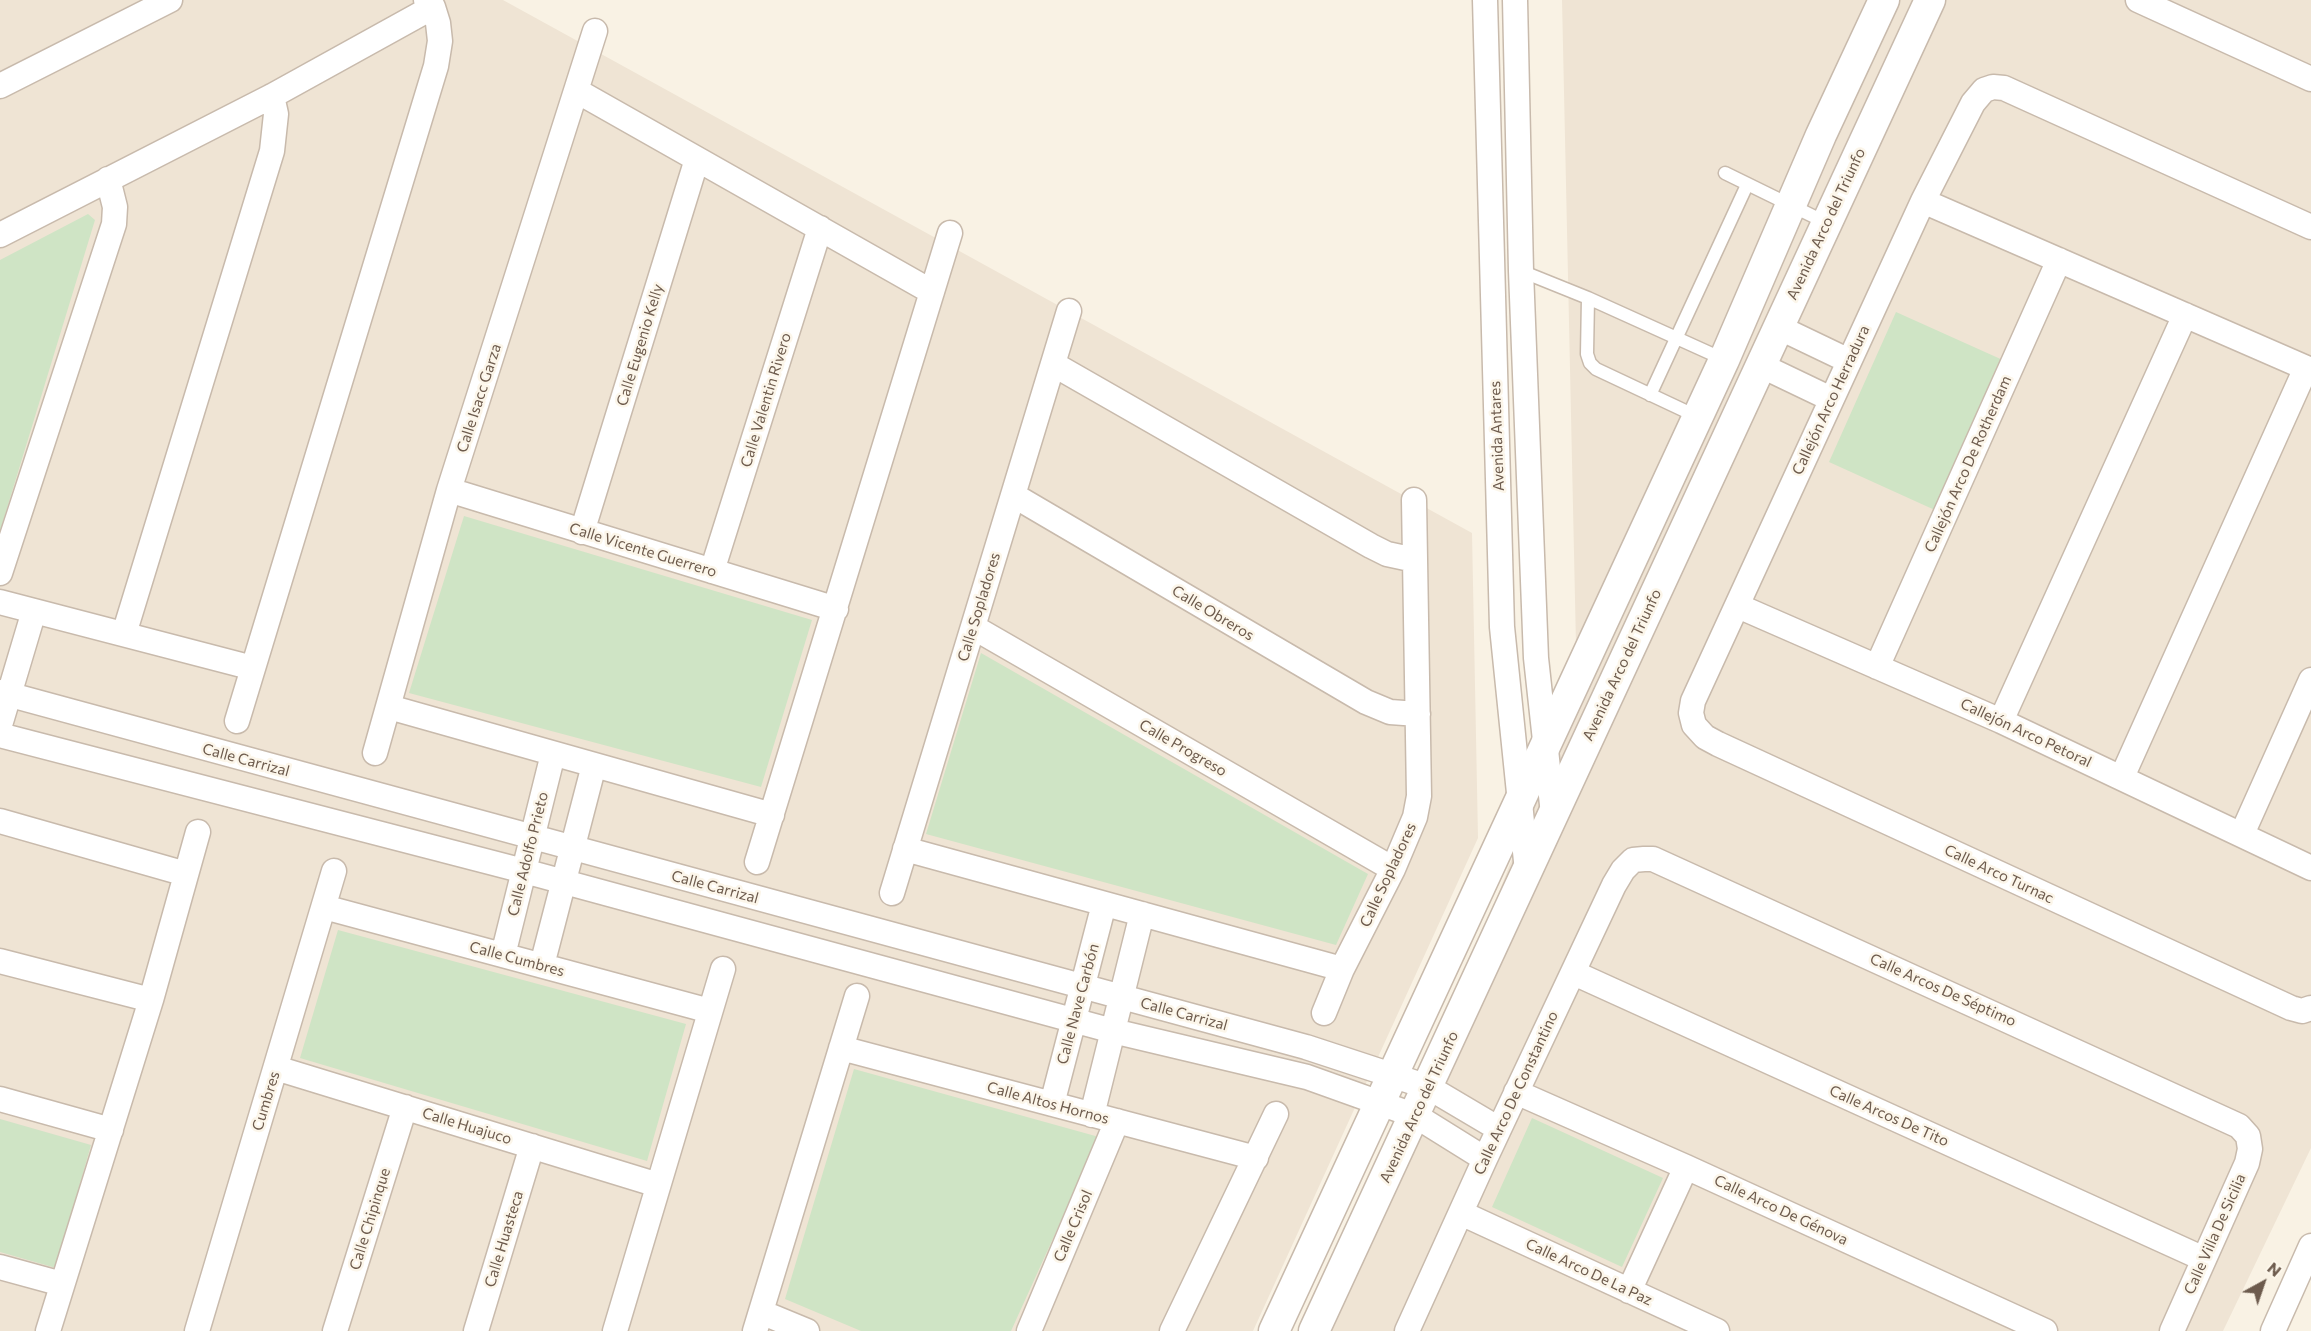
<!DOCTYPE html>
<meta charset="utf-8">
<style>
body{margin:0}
#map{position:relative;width:2311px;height:1331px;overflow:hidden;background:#f9f2e4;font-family:Commissioner,sans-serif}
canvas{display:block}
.north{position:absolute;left:2233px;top:1253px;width:60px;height:60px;-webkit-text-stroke:4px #fcf6ea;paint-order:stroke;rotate:40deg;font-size:16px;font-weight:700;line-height:24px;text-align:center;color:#6d5b4d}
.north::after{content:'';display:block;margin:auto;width:21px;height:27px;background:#6d5b4d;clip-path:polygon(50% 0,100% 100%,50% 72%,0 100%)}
</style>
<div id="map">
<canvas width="2311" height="1331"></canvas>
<div class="north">N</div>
</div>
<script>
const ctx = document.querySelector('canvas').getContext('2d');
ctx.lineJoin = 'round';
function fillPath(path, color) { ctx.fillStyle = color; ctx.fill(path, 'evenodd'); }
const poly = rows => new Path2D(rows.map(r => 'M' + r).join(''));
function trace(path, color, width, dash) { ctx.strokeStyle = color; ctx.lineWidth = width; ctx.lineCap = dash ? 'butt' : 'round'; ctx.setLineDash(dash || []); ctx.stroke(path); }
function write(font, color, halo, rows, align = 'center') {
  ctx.font = font + ' Commissioner,sans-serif'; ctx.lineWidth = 5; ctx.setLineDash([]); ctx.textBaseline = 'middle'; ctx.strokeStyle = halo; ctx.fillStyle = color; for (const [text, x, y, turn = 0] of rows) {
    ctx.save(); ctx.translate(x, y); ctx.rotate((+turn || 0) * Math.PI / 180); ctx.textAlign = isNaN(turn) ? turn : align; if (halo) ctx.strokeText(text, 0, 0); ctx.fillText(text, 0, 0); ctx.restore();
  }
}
fillPath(poly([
 [0,0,503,0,1472,533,1478,838,1253,1331,0,1331],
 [1562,0,2311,0,2311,1148,2223,1331,1329,1331,1577,691]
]), '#efe4d4');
fillPath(poly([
 [88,214,95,220,0,531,0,260],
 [1896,312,2005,361,1937,511,1829,462],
 [464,516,812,620,761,787,409,693],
 [981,653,1368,874,1336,945,926,834],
 [338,930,686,1024,647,1161,300,1058],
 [854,1069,1099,1137,1011,1331,861,1331,785,1299],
 [1532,1118,1663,1178,1622,1267,1492,1207],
 [0,1119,91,1145,56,1268,0,1252]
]), '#cfe4c5');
const service = poly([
 [1725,173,1827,223],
 [1521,271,1588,298,1723,359],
 [1588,298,1587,354,1590,363,1596,369,1698,417],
 [1650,395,1747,185]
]);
const minor = poly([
 [1485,0,1502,627,1527,871],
 [1515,0,1521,271,1536,658,1553,814],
 [2138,0,2311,79],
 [0,86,170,0],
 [577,91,932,292],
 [1923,201,2311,370],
 [2311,227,2004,88,1993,87,1984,90,1973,103,1923,201,1693,701,1691,713,1694,725,1705,737,1718,744,2291,1008,2302,1011,2311,1008],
 [0,235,272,96,433,7],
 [1778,327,1849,361],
 [1053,364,1371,546,1387,554,1415,560],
 [1760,365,1831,399],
 [449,490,836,609],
 [1013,495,1366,702,1390,712,1418,714],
 [582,532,697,159],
 [712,571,820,228],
 [0,573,114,224,115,207,108,179],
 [0,602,253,668],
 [1738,606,2001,721,2311,868],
 [973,627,1393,869],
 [124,634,272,151,276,114,272,96],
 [1877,667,2059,260],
 [0,692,1306,1047,1428,1087,1499,1129],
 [389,707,772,815],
 [237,721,436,66,440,41,438,23,433,7,426,0],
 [2001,721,2185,315],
 [0,725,34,611],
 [0,735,524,871,1113,1031,1307,1077,1416,1116,1485,1159],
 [375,753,449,490,595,31],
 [2122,777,2306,368],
 [0,821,186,874],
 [2242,834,2311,680],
 [905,849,1342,969],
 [757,862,950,233],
 [892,893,1069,311],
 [324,907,710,1011],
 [503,955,553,754],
 [0,961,151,1000],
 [542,965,594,765],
 [1574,973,2204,1259],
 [1324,1013,1342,969,1393,869,1415,817,1419,796,1414,500],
 [841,1048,1256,1158],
 [276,1068,658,1185],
 [1516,1092,1686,1167,2045,1331],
 [0,1099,111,1130],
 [1052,1104,1104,904],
 [1092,1115,1142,914],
 [1461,1213,1717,1331],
 [0,1267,62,1284],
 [1629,1291,1686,1167],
 [761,1312,807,1331],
 [48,1331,151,1000,198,832],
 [197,1331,334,871],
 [335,1331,405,1107],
 [476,1331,532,1146],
 [615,1331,723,969],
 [755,1331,857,996],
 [1029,1331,1117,1121],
 [1172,1331,1276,1114],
 [1407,1331,1485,1159,1614,885,1623,870,1633,860,1644,859,1653,859,2239,1126,2248,1136,2250,1149,2247,1163,2172,1331],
 [2273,1331,2311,1246]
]);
const tertiary = poly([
 [1274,1331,1724,360,1821,135,1884,0],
 [1314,1331,1930,0]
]);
trace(service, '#c8baac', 15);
trace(minor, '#c8baac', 27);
trace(tertiary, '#c8baac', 33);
trace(service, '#fff', 12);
trace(minor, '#fff', 24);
trace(tertiary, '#fff', 30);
write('15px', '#6d5b4d', '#fcf6ea', [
 ["Avenida Arco del Triunfo",1826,224,-65],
 ["Calle Eugenio Kelly",640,345,-73],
 ["Calle Isacc Garza",479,398,-72],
 ["Calle Valentin Rivero",766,400,-73],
 ["Callejón Arco Herradura",1831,400,-65],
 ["Avenida Antares",1497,436,-92],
 ["Callejón Arco De Rotherdam",1968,464,-66],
 ["Calle Vicente Guerrero",643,550,17],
 ["Calle Sopladores",979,607,-73],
 ["Calle Obreros",1213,613,31],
 ["Avenida Arco del Triunfo",1622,665,-65],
 ["Callejón Arco Petoral",2026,733,25],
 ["Calle Progreso",1183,748,30],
 ["Calle Carrizal",246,760,15],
 ["Calle Adolfo Prieto",528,854,-76],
 ["Calle Arco Turnac",1999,874,25],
 ["Calle Sopladores",1388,875,-65],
 ["Calle Carrizal",715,887,15],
 ["Calle Cumbres",517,959,15],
 ["Calle Arcos De Séptimo",1943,990,24],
 ["Calle Nave Carbón",1078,1004,-75],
 ["Calle Carrizal",1184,1014,15],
 ["Calle Arco De Constantino",1516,1093,-65],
 ["Cumbres",266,1101,-73],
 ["Calle Altos Hornos",1048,1103,15],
 ["Avenida Arco del Triunfo",1419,1107,-65],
 ["Calle Arcos De Tito",1889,1116,24],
 ["Calle Huajuco",467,1126,17],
 ["Calle Arco De Génova",1781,1210,25],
 ["Calle Chipinque",370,1219,-73],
 ["Calle Crisol",1073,1226,-67],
 ["Calle Villa De Sicilia",2215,1234,-66],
 ["Calle Huasteca",504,1239,-73],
 ["Calle Arco De La Paz",1589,1272,25]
]);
</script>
